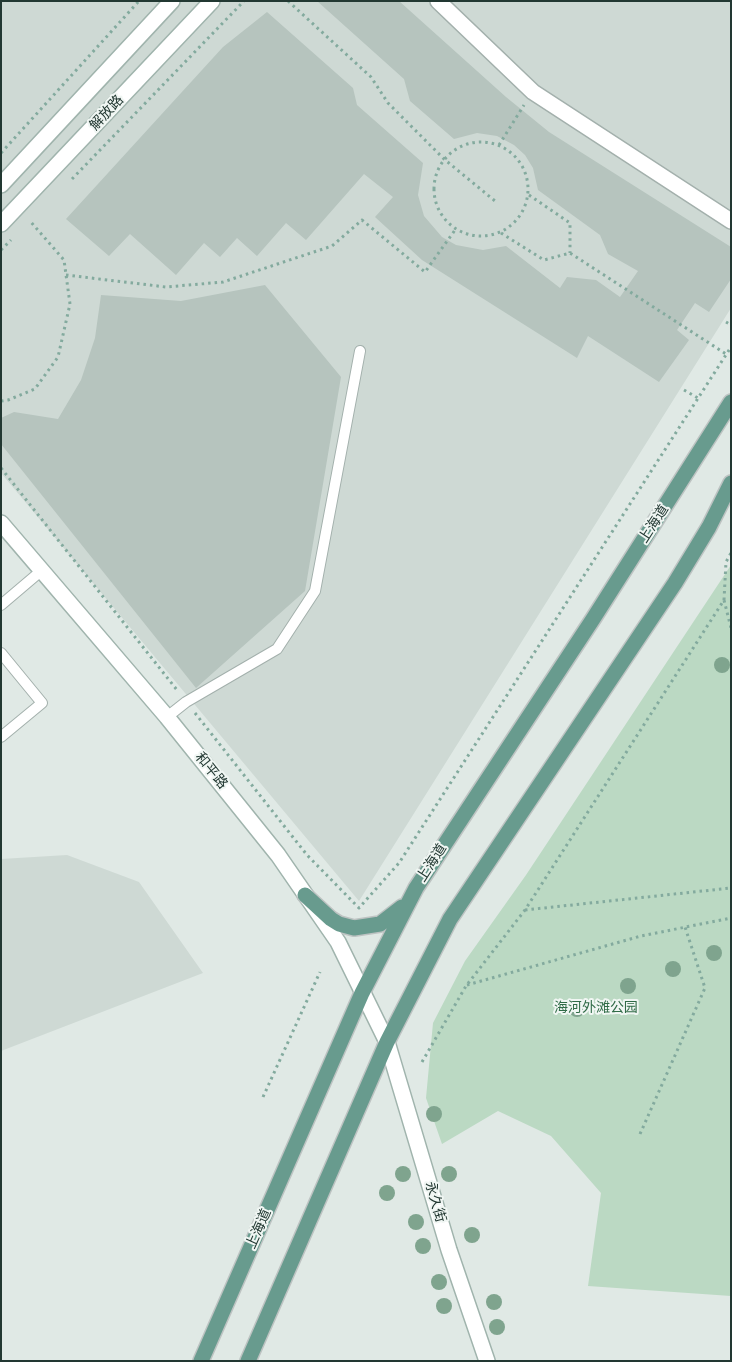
<!DOCTYPE html>
<meta charset="utf-8">
<style>
body{margin:0}
#map{position:relative;width:732px;height:1362px;overflow:hidden;background:#e0e9e5;font-family:Helvetica,sans-serif}
canvas{display:block}
.frame{position:absolute;inset:0;border:2px solid #223832;pointer-events:none}
</style>
<div id="map">
<canvas width="732" height="1362"></canvas>
<div class="frame"></div>
</div>
<script>
const ctx = document.querySelector('canvas').getContext('2d');
ctx.lineJoin = 'round';
function fillPath(path, color) { ctx.fillStyle = color; ctx.fill(path, 'evenodd'); }
const poly = rows => new Path2D(rows.map(r => 'M' + r).join(''));
function trace(path, color, width, dash) { ctx.strokeStyle = color; ctx.lineWidth = width; ctx.lineCap = dash ? 'butt' : 'round'; ctx.setLineDash(dash || []); ctx.stroke(path); }
function write(font, color, halo, rows, align = 'center') {
  ctx.font = font + ' Helvetica,"Noto Sans SC",sans-serif'; ctx.lineWidth = 4; ctx.setLineDash([]); ctx.textBaseline = 'middle'; ctx.strokeStyle = halo; ctx.fillStyle = color; for (const [text, x, y, turn = 0] of rows) {
    ctx.save(); ctx.translate(x, y); ctx.rotate((+turn || 0) * Math.PI / 180); ctx.textAlign = isNaN(turn) ? turn : align; if (halo) ctx.strokeText(text, 0, 0); ctx.fillText(text, 0, 0); ctx.restore();
  }
}
fillPath(poly([
 [1,1,731,1,731,308,359,901,1,473],
 [67,855,139,882,203,973,1,1051,1,859]
]), '#ced9d4');
fillPath(poly([
 [731,565,731,1296,588,1286,601,1193,551,1136,498,1111,442,1144,426,1098,433,1023,465,961,526,875]
]), '#bbd9c3');
fillPath(poly([
 [317,1,399,1,506,97,549,132,731,247,731,279,709,312,695,303,677,330,689,340,659,382,588,336,577,358,422,260,375,217,393,197,364,174,306,240,286,223,257,256,237,238,220,257,204,243,176,275,130,234,109,256,66,219,223,47,267,12,353,88,357,105,423,163,418,195,424,216,442,237,456,245,483,250,506,246,560,288,567,277,596,280,620,297,638,271,608,254,600,235,538,190,533,168,525,155,514,145,497,136,477,133,454,139,410,101,404,79],
 [265,285,341,377,305,591,196,688,1,444,1,418,14,412,58,419,81,380,95,338,101,295,181,301]
]), '#b6c4be');
const lane = poly([
 [1,605,41,571],
 [1,653,42,703,1,737],
 [167,717,186,702,277,649,315,591,360,351]
]);
const street = poly([
 [438,1,533,92,731,221]
]);
const secondary = poly([
 [1,185,172,1],
 [1,224,212,1],
 [1,523,167,717,278,855,338,942,387,1042,449,1250,487,1361]
]);
const primary = poly([
 [305,895,331,919,339,924,354,928,380,924,402,907],
 [201,1361,362,993,416,888,593,619,731,402],
 [248,1361,387,1042,450,919,675,583,709,527,731,483]
]);
trace(lane, '#a3b0ac', 12);
trace(street, '#a3b0ac', 18);
trace(secondary, '#a0b4ad', 18);
trace(primary, '#bdc3c2', 18);
trace(poly([
 [288,1,371,77,388,103,444,159,495,201],
 '434 189a47 47 0 1 1 94 0a47 47 0 1 1-94 0Z',
 [499,145,524,105],
 [1,153,139,1],
 [72,179,244,1],
 [529,195,570,223,570,253],
 [501,233,544,260,570,253,726,354],
 [1,250,11,240],
 [66,275,166,287,223,282,332,246,362,220,425,272,455,230],
 [726,322,731,325],
 [684,390,698,398],
 [1,401,8,400,35,389,58,357,70,304,64,260,30,221],
 [1,468,177,690],
 [724,600,726,562,731,553],
 [195,713,307,855,359,908,399,863,731,347],
 [525,910,731,888],
 [467,985,641,936,731,918],
 [422,1062,466,986,525,910,724,600,731,628],
 [263,1097,320,972],
 [640,1134,705,988,685,927]
]), '#83aa9e', 3, [2.5, 4]);
trace(lane, '#fff', 10);
trace(street, '#fff', 15);
trace(secondary, '#fff', 15);
trace(primary, '#689b8e', 15);
ctx.fillStyle = '#7fa48e';
for (const [x, y] of [
 [722,665],
 [714,953],
 [673,969],
 [628,986],
 [577,1009],
 [434,1114],
 [403,1174],
 [449,1174],
 [387,1193],
 [416,1222],
 [472,1235],
 [423,1246],
 [439,1282],
 [494,1302],
 [444,1306],
 [497,1327]
]) { ctx.beginPath(); ctx.arc(x, y, 8, 0, 2 * Math.PI); ctx.fill(); }
write('14px', '#223832', '#f0f6f3', [
 ["解放路",107,113,-47],
 ["上海道",654,524,-57],
 ["和平路",211,771,51],
 ["上海道",432,863,-57],
 ["永久街",435,1202,74],
 ["上海道",259,1229,-66]
]);
write('14px', '#306b47', '#f0f6f3', [
 ["海河外滩公园",596,1008]
]);
</script>
